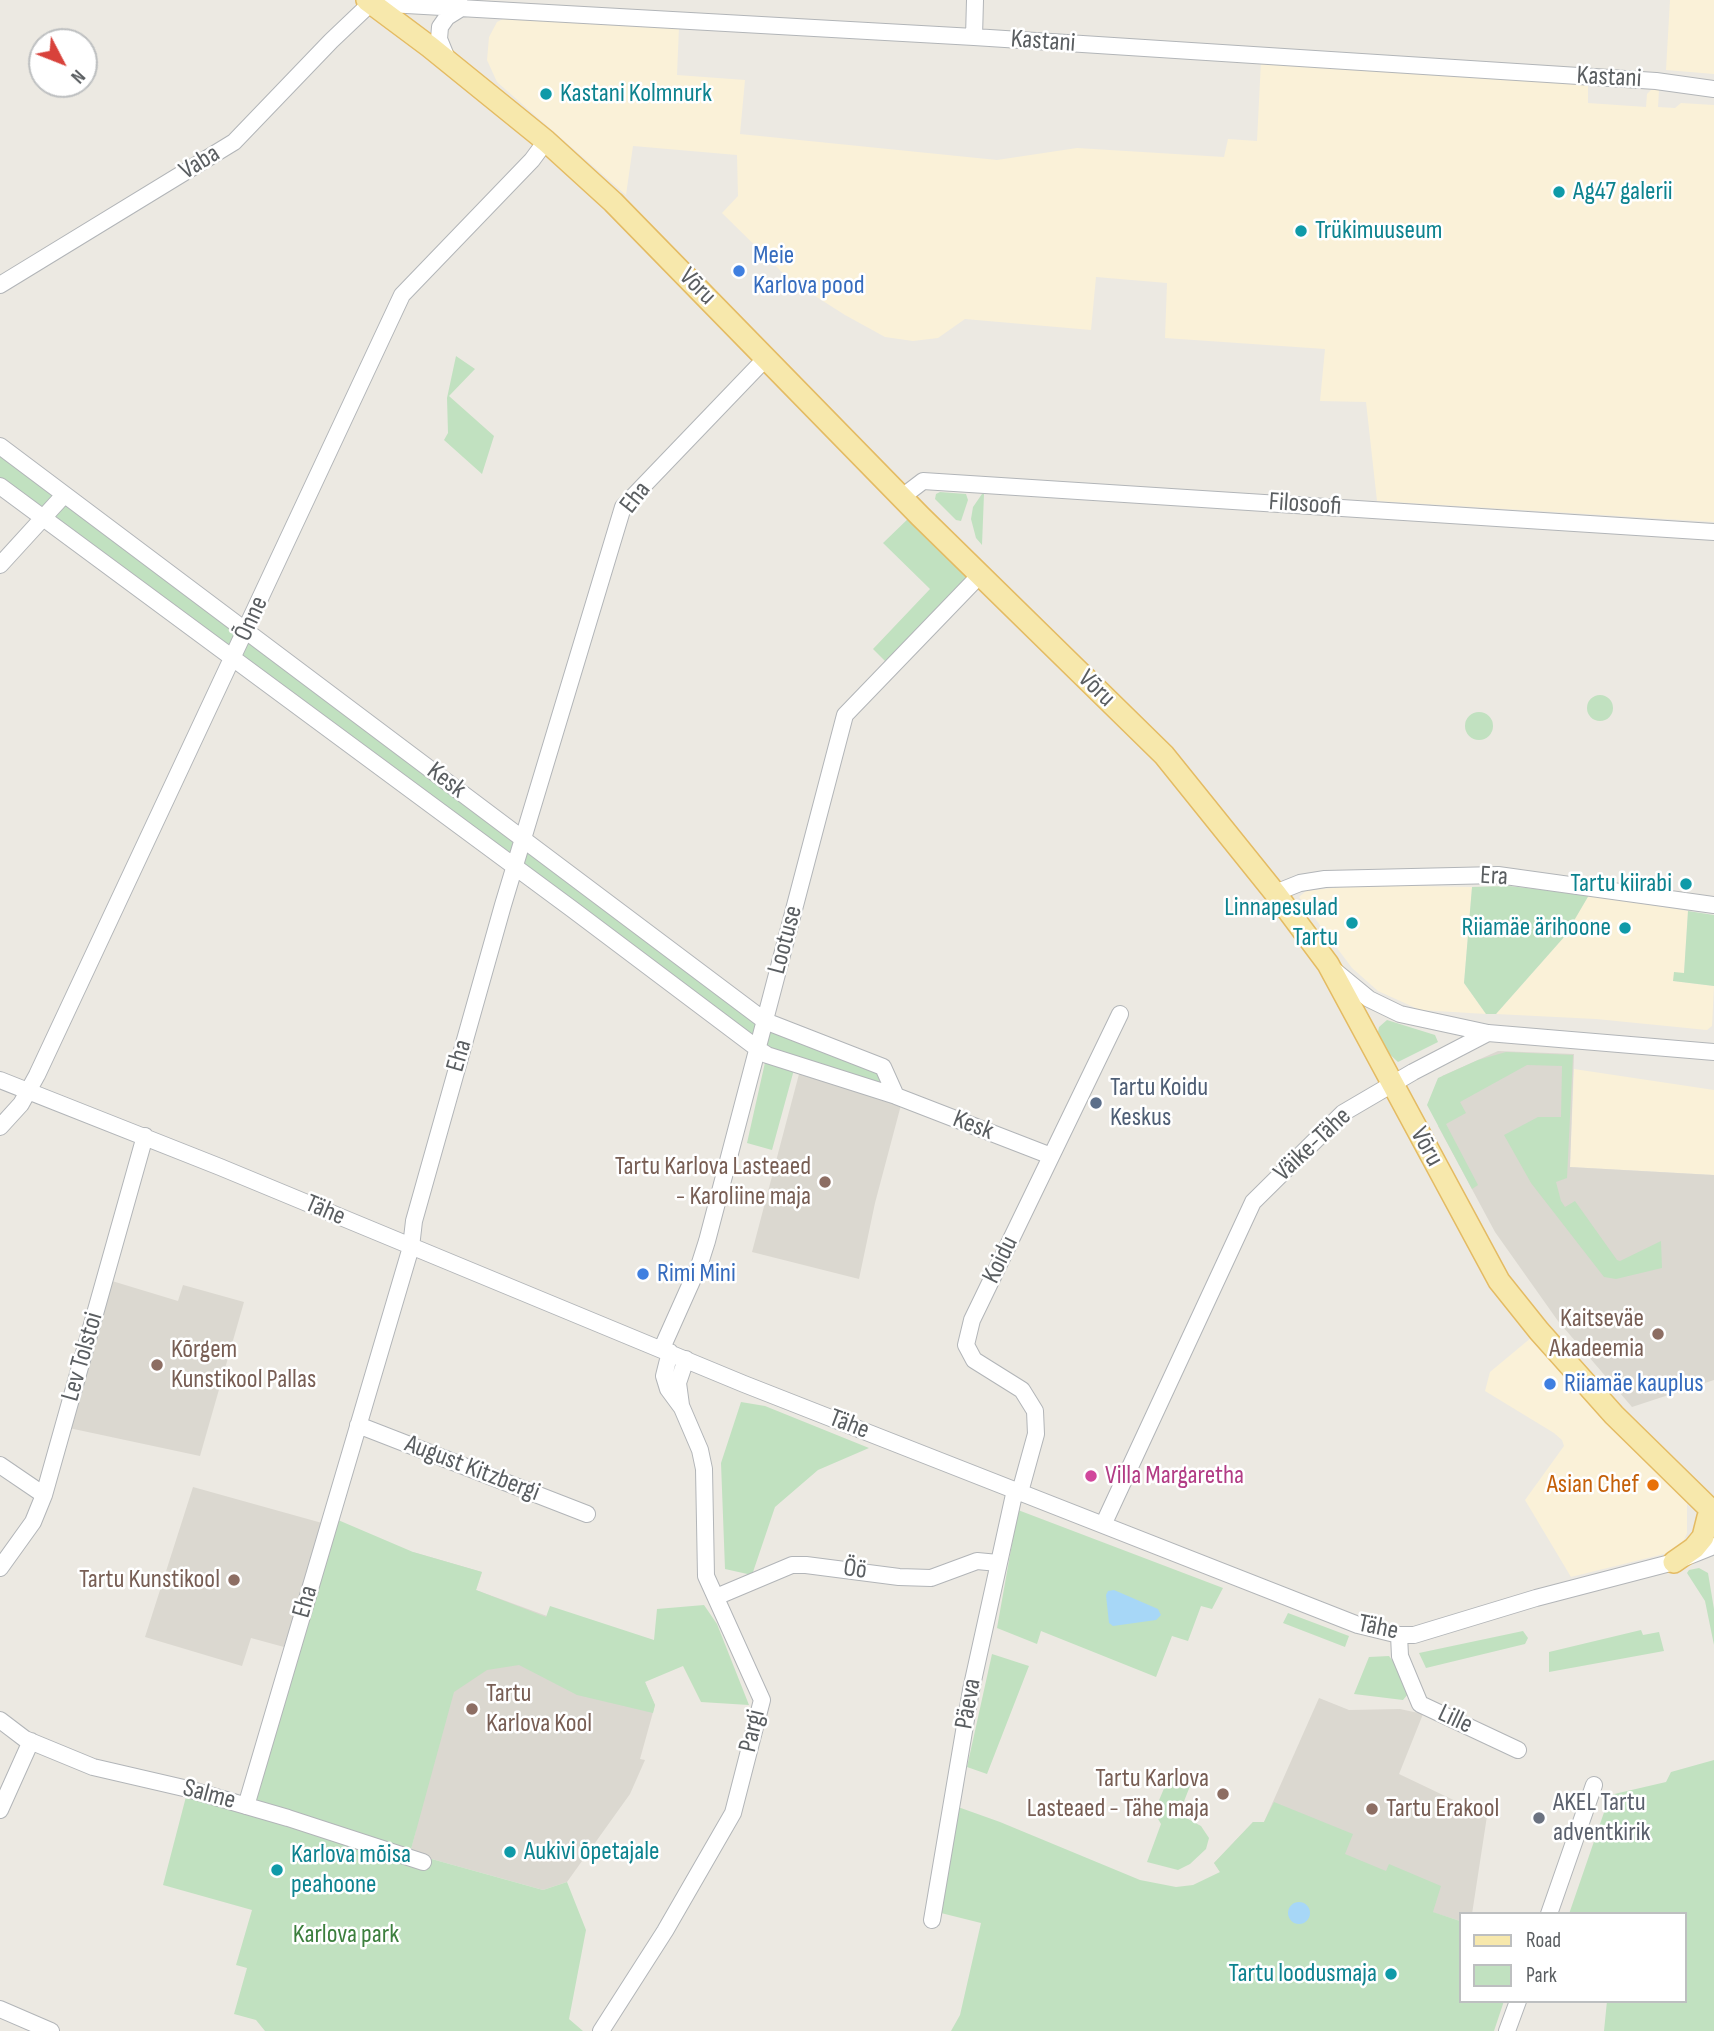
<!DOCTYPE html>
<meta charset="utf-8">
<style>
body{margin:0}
#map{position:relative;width:1714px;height:2031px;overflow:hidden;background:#ece9e2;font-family:"Sofia Sans Condensed",sans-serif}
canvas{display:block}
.legend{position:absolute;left:1459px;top:1912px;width:228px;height:91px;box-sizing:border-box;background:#fff;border:2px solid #bdbfc0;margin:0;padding:9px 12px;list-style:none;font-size:21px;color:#5a5e61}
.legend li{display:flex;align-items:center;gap:14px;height:35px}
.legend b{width:35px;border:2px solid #bdbfc0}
.north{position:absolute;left:28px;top:28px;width:70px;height:70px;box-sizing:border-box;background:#fff;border:2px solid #bdbfc0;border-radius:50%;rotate:132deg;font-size:19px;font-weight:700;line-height:28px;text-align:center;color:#5a5e61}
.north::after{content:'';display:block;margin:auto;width:24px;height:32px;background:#d8423b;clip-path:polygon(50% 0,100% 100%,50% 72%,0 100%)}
</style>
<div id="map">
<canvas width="1714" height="2031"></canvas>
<ul class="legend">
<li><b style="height:9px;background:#f7e8ac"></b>Road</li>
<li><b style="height:19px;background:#c1e1c0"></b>Park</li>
</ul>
<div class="north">N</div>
</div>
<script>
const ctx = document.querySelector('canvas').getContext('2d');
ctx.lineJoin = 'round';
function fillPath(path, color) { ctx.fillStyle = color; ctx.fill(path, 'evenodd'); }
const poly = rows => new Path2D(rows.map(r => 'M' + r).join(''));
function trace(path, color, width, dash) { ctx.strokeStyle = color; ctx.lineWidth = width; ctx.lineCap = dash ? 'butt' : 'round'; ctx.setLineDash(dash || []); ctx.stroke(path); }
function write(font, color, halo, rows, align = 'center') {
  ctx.font = font + ' "Sofia Sans Condensed",sans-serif'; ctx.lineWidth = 5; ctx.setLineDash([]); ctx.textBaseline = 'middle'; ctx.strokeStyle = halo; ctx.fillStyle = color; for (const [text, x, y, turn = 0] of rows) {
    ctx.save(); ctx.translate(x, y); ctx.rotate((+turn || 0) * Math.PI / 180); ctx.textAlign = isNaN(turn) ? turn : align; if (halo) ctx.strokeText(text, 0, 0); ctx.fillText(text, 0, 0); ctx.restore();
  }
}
fillPath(poly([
 [1670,0,1714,0,1714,74,1666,70],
 [507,17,679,27,677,75,745,80,740,134,997,160,1077,148,1224,157,1228,139,1257,141,1261,61,1375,71,1588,83,1588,103,1646,107,1647,94,1651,90,1659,90,1658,107,1675,108,1681,103,1714,105,1714,522,1377,501,1366,402,1320,401,1325,349,1165,338,1167,283,1096,277,1091,330,965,319,938,338,913,341,885,337,845,315,790,280,722,213,738,196,737,155,633,146,626,195,497,82,487,60,489,37,497,22],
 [1358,885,1472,887,1464,983,1486,1014,1420,1010,1378,991,1352,968,1299,897,1306,891],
 [1589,895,1688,911,1684,974,1673,981,1714,986,1712,1026,1707,1030,1596,1019,1496,1014,1565,936],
 [1574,1069,1714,1090,1714,1175,1570,1167],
 [1532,1337,1599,1413,1687,1502,1687,1533,1681,1547,1672,1552,1571,1577,1525,1500,1564,1446,1562,1440,1554,1433,1485,1391,1490,1372]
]), '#faf1d8');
fillPath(poly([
 [1498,1051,1574,1054,1570,1167,1714,1175,1714,1380,1632,1407,1558,1321,1495,1232,1438,1126,1464,1112,1442,1076],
 [799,1074,901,1105,875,1203,859,1279,752,1252],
 [112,1281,178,1301,183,1285,244,1302,200,1456,69,1428],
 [193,1487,322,1523,284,1647,251,1638,242,1666,145,1637],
 [413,1552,482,1572,476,1590,547,1616,645,1682,655,1705,640,1759,645,1760,630,1794,567,1882,543,1890,410,1853,416,1830],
 [1319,1698,1349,1710,1400,1709,1423,1714,1399,1774,1487,1816,1472,1914,1460,1914,1460,1921,1362,1890,1220,1872,1214,1863,1253,1822,1264,1822]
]), '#dbd8d0');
fillPath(poly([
 [456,356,475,369,449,396,494,436,482,474,444,440,448,433,447,398],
 [0,446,765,1021,883,1067,896,1096,795,1066,772,1150,747,1143,766,1058,0,486],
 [940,492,966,494,968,500,961,521,956,520,935,499,936,494],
 [982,494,984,494,982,545,976,538,971,519,973,507],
 [912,515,975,577,890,666,873,649,930,589,883,543],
 '1587 708a13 13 0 1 1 26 0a13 13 0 1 1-26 0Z',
 '1465 726a14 14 0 1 1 28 0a14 14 0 1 1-28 0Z',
 [1509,886,1589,895,1565,936,1496,1014,1486,1014,1464,983,1472,887],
 [1688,911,1714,915,1714,986,1673,981,1674,972,1684,973],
 [1387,1020,1435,1035,1438,1042,1398,1062,1386,1051,1378,1032,1379,1027],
 [1506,1052,1573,1055,1567,1178,1556,1182,1561,1201,1565,1207,1575,1201,1617,1260,1620,1261,1661,1241,1662,1268,1616,1279,1604,1277,1531,1183,1504,1135,1538,1117,1561,1117,1562,1066,1527,1065,1460,1102,1466,1113,1446,1124,1478,1185,1472,1189,1427,1105,1438,1078,1478,1060],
 [741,1402,765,1406,869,1448,818,1470,775,1507,752,1575,725,1569,721,1463],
 [1018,1510,1223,1588,1212,1609,1201,1606,1188,1641,1172,1636,1156,1677,1041,1631,1037,1644,997,1628],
 [331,1517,413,1552,482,1572,476,1590,546,1617,550,1606,654,1640,657,1609,704,1605,717,1624,749,1705,701,1702,683,1666,645,1682,655,1705,653,1713,577,1695,519,1665,487,1670,454,1692,410,1853,543,1890,567,1882,586,1930,569,2019,583,2031,265,2031,256,2020,234,2014,247,1968,236,1965,252,1910,163,1885,188,1789,245,1805],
 [1699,1568,1708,1573,1714,1609,1714,1645,1705,1601,1687,1573,1689,1570],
 [1288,1613,1349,1636,1345,1647,1283,1623],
 [1641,1630,1643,1635,1659,1632,1664,1651,1549,1672,1549,1652],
 [1523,1631,1528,1638,1525,1644,1426,1668,1419,1653],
 [992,1654,1029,1666,987,1774,967,1767],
 [1389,1656,1395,1664,1408,1694,1403,1700,1354,1694,1369,1657],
 [1714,1760,1714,2031,1604,2031,1607,2001,1684,2001,1684,1914,1569,1914,1610,1795,1666,1782,1671,1772],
 [1171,1772,1192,1781,1179,1814,1201,1826,1209,1838,1206,1849,1190,1864,1178,1870,1147,1862,1161,1824,1154,1812],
 [1274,1802,1353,1834,1345,1854,1386,1871,1389,1864,1441,1886,1433,1912,1460,1921,1460,2001,1504,2001,1494,2031,951,2031,960,2015,981,1923,941,1913,958,1807,1000,1822,1140,1880,1176,1887,1193,1885,1220,1872,1214,1863,1253,1822,1264,1822]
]), '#c1e1c0');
fillPath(poly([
 [1114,1590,1158,1609,1161,1615,1156,1620,1113,1626,1109,1623,1106,1595,1108,1591],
 '1288 1913a11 11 0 1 1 22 0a11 11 0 1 1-22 0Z'
]), '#a7d7f7');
const minor = poly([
 [974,37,975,0],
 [448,61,439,39,440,27,447,17,463,7],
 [0,285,234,142,331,41,371,3,974,37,1656,81,1714,89],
 [0,446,765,1021,883,1067,896,1096],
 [0,486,572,909,758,1049,767,1055,896,1096,1051,1156],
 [902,497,923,481,1714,532],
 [0,565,64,495],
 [1275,893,1300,883,1325,879,1498,875,1714,905],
 [1335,971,1369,999,1400,1014,1488,1033,1714,1052],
 [0,1080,220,1167,744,1384,1358,1625,1399,1635,1414,1635,1536,1598,1674,1562,1714,1546],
 [0,1127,21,1104,37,1075,402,295,532,160,546,141],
 [662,1348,700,1263,707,1241,845,715,980,575],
 [681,1405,678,1383,686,1359],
 [358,1425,587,1514],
 [0,1465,44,1495],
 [1020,1492,1036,1434,1035,1411,1022,1390,974,1360,966,1345,972,1320,1120,1014],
 [1104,1523,1253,1202,1343,1113,1413,1072,1488,1033],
 [0,1568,33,1522,44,1495,145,1136],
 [716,1597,792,1565,806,1565,899,1577,931,1578,977,1561,998,1563],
 [1399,1635,1400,1656,1420,1704,1518,1750],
 [0,1720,25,1739,93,1767,188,1789,288,1818,423,1862],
 [246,1806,411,1247,414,1221,503,905,623,507,766,358],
 [0,1810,31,1741],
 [1549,1914,1594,1785],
 [932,1920,971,1690,1015,1490],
 [0,2009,51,2031],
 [601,2031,665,1931,733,1813,762,1700,706,1576,704,1469,700,1450,682,1408,668,1389,664,1376,670,1352],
 [1507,2031,1518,2001]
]);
const major = poly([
 [367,0,430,47,546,141,613,202,920,516,1164,755,1275,893,1328,964,1499,1281,1539,1331,1614,1415,1714,1513],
 [1674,1562,1694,1548,1703,1537,1708,1517]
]);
trace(minor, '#b2b5b8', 18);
trace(major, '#e4bb63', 24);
trace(minor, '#fff', 16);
trace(major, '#f7e8ac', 21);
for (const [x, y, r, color] of [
 [546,94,7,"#0f9aa8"],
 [1559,192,7,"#0f9aa8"],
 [1301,231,7,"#0f9aa8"],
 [739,271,7,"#3f7fe0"],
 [1686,884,7,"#0f9aa8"],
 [1352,923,7,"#0f9aa8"],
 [1625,928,7,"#0f9aa8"],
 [1096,1103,7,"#5c6f8a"],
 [825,1182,7,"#8d6e63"],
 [643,1274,7,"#3f7fe0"],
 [1658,1334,7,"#8d6e63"],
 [157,1365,7,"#8d6e63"],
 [1550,1384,7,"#3f7fe0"],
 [1091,1476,7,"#d1479c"],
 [1653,1485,7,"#e8710a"],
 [234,1580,7,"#8d6e63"],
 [472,1709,7,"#8d6e63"],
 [1223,1794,7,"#8d6e63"],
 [1372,1809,7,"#8d6e63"],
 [1539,1818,7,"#6b7280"],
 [510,1852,7,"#0f9aa8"],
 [277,1870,7,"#0f9aa8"],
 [1391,1974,7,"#0f9aa8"]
]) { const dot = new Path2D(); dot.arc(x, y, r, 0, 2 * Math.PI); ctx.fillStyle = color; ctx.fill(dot); trace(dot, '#fff', 2.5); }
write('26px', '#5a5e61', '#fff', [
 ["Kastani",1043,42,4],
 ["Kastani",1609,78,3],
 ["Vaba",200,163,-32],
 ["Võru",697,287,45],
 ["Eha",636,498,-52],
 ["Filosoofi",1305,505,4],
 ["Õnne",252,619,-65],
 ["Võru",1096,689,44],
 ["Kesk",446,781,37],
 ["Era",1494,877,3],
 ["Lootuse",786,940,-75],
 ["Eha",460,1056,-74],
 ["Kesk",973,1126,21],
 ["Väike-Tähe",1313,1145,-43],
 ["Võru",1426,1147,61],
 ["Tähe",325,1211,23],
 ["Koidu",1001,1260,-64],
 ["Lev Tolstoi",83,1357,-74],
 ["Tähe",849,1425,21],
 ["August Kitzbergi",472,1469,21],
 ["Öö",855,1570,8],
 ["Eha",306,1602,-74],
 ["Tähe",1378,1628,12],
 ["Päeva",969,1704,-80],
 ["Lille",1455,1720,25],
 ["Pargi",753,1731,-77],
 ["Salme",209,1795,15]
]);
write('26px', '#0d838f', '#fff', [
 ["Kastani Kolmnurk",560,94],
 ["Ag47 galerii",1573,192],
 ["Trükimuuseum",1315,231],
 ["Tartu kiirabi",1672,884,"right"],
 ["Linnapesulad",1338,908,"right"],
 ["Tartu",1338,938,"right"],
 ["Riiamäe ärihoone",1611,928,"right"],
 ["Aukivi õpetajale",524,1852],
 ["Karlova mõisa",291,1855],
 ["peahoone",291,1885],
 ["Tartu loodusmaja",1377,1974,"right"]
], 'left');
write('26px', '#366cbe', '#fff', [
 ["Meie",753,256],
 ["Karlova pood",753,286],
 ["Rimi Mini",657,1274],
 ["Riiamäe kauplus",1564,1384]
], 'left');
write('26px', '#4e5e75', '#fff', [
 ["Tartu Koidu",1110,1088],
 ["Keskus",1110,1118]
], 'left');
write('26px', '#785e54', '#fff', [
 ["Tartu Karlova Lasteaed",811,1167],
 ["- Karoliine maja",811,1197],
 ["Kaitseväe",1644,1319],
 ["Akadeemia",1644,1349],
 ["Kõrgem",171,1350,"left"],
 ["Kunstikool Pallas",171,1380,"left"],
 ["Tartu Kunstikool",220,1580],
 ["Tartu",486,1694,"left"],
 ["Karlova Kool",486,1724,"left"],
 ["Tartu Karlova",1209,1779],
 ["Lasteaed - Tähe maja",1209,1809],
 ["Tartu Erakool",1386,1809,"left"]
], 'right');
write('26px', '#b23c85', '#fff', [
 ["Villa Margaretha",1105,1476]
], 'left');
write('26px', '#c56008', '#fff', [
 ["Asian Chef",1639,1485]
], 'right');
write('26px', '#5b616d', '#fff', [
 ["AKEL Tartu",1553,1803],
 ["adventkirik",1553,1833]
], 'left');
write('26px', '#3c7f3d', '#fff', [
 ["Karlova park",346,1935]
]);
</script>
